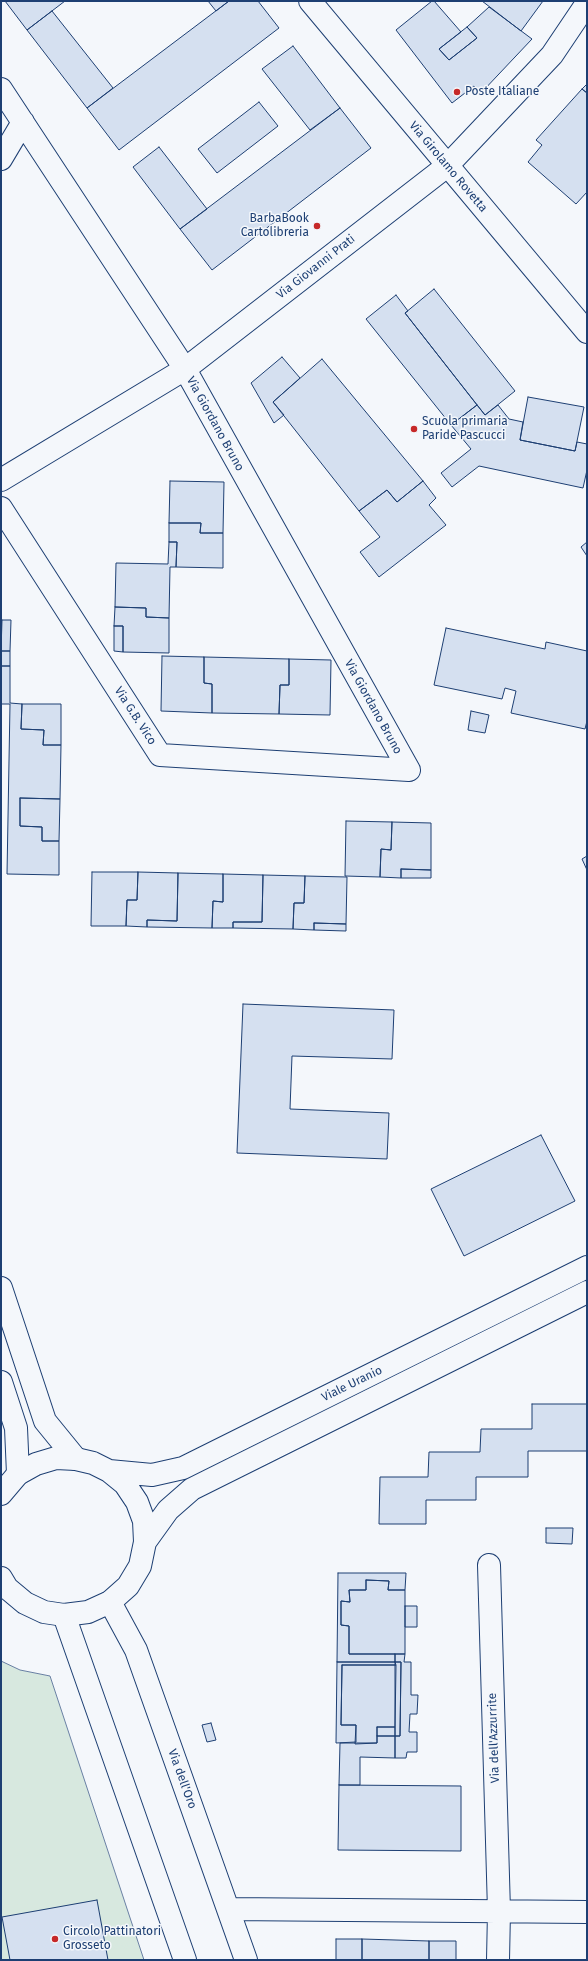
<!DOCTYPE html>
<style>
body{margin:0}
#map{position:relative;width:588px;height:1961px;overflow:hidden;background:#f4f7fb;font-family:"Fira Sans",sans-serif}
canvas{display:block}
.frame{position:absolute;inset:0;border:2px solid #1d3f73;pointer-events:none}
</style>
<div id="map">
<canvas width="588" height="1961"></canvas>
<div class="frame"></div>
</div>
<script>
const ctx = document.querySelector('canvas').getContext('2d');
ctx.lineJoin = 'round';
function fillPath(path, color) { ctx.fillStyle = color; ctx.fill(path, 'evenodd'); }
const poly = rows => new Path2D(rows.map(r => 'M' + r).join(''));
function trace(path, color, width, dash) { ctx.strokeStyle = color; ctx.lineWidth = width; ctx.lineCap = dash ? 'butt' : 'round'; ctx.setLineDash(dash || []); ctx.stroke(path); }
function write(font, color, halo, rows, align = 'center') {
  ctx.font = font + ' "Fira Sans",sans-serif'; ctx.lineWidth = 3; ctx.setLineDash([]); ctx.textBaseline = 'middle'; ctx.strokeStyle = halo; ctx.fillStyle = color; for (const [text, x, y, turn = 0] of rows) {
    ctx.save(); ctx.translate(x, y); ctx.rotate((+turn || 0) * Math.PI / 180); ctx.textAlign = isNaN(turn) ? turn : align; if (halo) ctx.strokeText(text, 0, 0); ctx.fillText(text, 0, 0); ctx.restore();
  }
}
const green = poly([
 [1,1661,20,1670,50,1676,144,1960,1,1960,1,1661]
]);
fillPath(green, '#d7e8df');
trace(green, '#687fa3', 1);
const building = poly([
 [5,1,65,1,27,30,5,1],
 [208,1,229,1,216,11,208,1],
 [229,1,258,1,279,28,119,150,87,108,229,1],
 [432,1,434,1,461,32,439,49,449,60,477,38,467,27,489,7,532,39,481,93,474,86,452,103,396,30,432,1],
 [482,1,543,1,521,31,482,1],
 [52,11,113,88,87,108,27,30,52,11],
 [467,27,477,38,449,60,439,49,467,27],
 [293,46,340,108,310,130,262,69,293,46],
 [587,84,587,93,582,89,587,84],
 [582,89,587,93,587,192,576,204,528,162,542,145,536,140,582,89],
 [259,102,278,126,217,173,198,149,259,102],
 [340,108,371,148,212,270,180,229,340,108],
 [159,147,207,209,180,229,133,167,159,147],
 [434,289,515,391,485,415,405,313,434,289],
 [396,295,408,311,405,313,477,405,451,425,366,319,396,295],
 [282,357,300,378,273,402,284,415,274,423,251,383,282,357],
 [322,359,423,481,397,502,387,490,359,511,273,402,322,359],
 [528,397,584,407,575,451,520,440,528,397],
 [477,405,485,415,498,405,509,419,523,422,520,440,575,451,577,442,587,444,587,470,583,488,479,466,452,487,441,473,471,449,451,425,477,405],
 [170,481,224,482,223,533,200,533,201,523,169,523,170,481],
 [423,481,436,498,429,505,446,525,379,577,360,552,380,537,359,511,387,490,397,502,423,481],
 [169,523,201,523,200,533,223,533,223,568,176,567,177,542,169,542,169,523],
 [169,542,177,542,176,567,170,567,169,618,146,617,146,608,115,607,116,563,168,564,169,542],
 [587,542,587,556,581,547,587,542],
 [115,607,146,608,146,617,169,618,169,653,123,652,123,626,114,626,115,607],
 [1,620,1,651,10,651,10,666,1,666,1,620],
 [2,620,11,620,10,651,1,651,2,620],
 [114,626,123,626,123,652,114,651,114,626],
 [446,628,545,649,546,642,587,651,587,721,585,729,511,713,516,691,505,688,502,699,434,685,446,628],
 [162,656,204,657,204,683,212,684,212,713,161,711,162,656],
 [204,657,289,659,289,685,280,685,279,714,212,713,212,684,204,683,204,657],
 [289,659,331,660,330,715,279,714,280,685,289,685,289,659],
 [1,666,10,666,10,703,22,704,21,729,44,730,43,745,61,745,60,799,20,798,20,826,42,827,42,841,59,841,59,875,7,874,10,704,1,704,1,666],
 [22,704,61,704,61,745,43,745,44,730,21,729,22,704],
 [471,711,489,715,485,733,468,730,471,711],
 [20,798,60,799,59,841,42,841,42,827,20,826,20,798],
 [346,821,392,822,391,850,381,849,380,877,345,876,346,821],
 [392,822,431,823,431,870,401,869,401,878,380,877,381,849,391,850,392,822],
 [587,856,587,870,582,859,587,856],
 [401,869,431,870,431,878,401,878,401,869],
 [92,872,138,872,137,900,127,900,126,926,91,926,92,872],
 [138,872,178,873,177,921,147,920,147,927,126,926,127,900,137,900,138,872],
 [178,873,223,874,223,902,213,901,212,928,147,927,147,920,177,921,178,873],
 [223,874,263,875,262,922,233,922,233,928,212,928,213,901,223,902,223,874],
 [263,875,305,876,304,903,294,903,293,929,233,928,233,922,262,922,263,875],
 [305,876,347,877,346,924,314,923,314,930,293,929,294,903,304,903,305,876],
 [314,923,346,924,346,931,314,930,314,923],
 [243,1004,394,1010,392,1059,292,1056,290,1109,389,1113,387,1159,237,1153,243,1004],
 [541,1135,575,1201,464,1256,431,1189,541,1135],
 [532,1404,587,1404,587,1451,528,1451,528,1477,476,1477,476,1500,426,1500,426,1524,379,1524,380,1477,428,1477,429,1452,480,1452,481,1429,532,1429,532,1404],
 [546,1528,573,1528,572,1544,546,1543,546,1528],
 [338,1573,406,1573,405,1590,388,1590,389,1581,366,1580,366,1590,349,1590,350,1602,341,1601,341,1625,349,1626,349,1654,395,1654,395,1662,337,1662,338,1573],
 [366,1580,389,1581,388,1590,405,1590,405,1654,349,1654,349,1626,341,1625,341,1601,350,1602,349,1590,366,1590,366,1580],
 [405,1606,417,1606,417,1627,405,1627,405,1606],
 [395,1654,405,1654,404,1662,411,1662,411,1695,418,1695,417,1714,410,1714,409,1732,417,1732,417,1752,407,1752,406,1758,395,1758,395,1736,400,1736,401,1662,395,1662,395,1654],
 [337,1662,395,1662,396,1665,342,1665,341,1725,356,1725,356,1742,336,1743,337,1662],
 [395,1662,401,1662,400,1736,395,1736,395,1662],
 [342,1665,396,1665,395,1727,377,1727,377,1743,355,1744,356,1725,341,1725,342,1665],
 [211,1723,216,1740,207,1742,202,1725,211,1723],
 [377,1727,395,1727,395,1736,377,1736,377,1727],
 [377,1736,395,1736,395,1758,360,1757,360,1785,339,1785,340,1743,377,1743,377,1736],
 [339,1785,461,1786,461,1851,338,1850,339,1785],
 [97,1900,108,1960,10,1960,2,1917,97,1900],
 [336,1939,362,1939,362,1960,336,1960,336,1939],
 [362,1939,429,1941,429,1960,362,1960,362,1939],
 [429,1941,456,1941,456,1960,429,1960,429,1941]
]);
fillPath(building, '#d5e0f0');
trace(building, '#1d3f73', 1);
const minor = poly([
 [310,1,587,332],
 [1,89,185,369,409,770],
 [1,159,23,122],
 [1,480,185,369,447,166,552,55,587,3],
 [1,508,160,755,409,770],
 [1,1288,45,1421,76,1459],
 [1,1382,16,1428,18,1474],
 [489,1565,499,1911,498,1960],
 [110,1602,136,1650,246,1960],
 [64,1615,185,1960],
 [228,1909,587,1912]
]);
const major = poly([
 [109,1471,152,1475,183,1468,587,1267],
 [1,1494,18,1474,36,1464,56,1458,76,1459,93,1463,109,1471,125,1484,137,1502,144,1521,145,1542,140,1566,128,1586,110,1602,88,1612,64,1615,44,1612,25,1603,7,1588,1,1578],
 [145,1542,168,1510,192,1489,587,1292]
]);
trace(minor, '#1d3f73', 24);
trace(major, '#1d3f73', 24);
trace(minor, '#f4f7fb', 22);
trace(major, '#f4f7fb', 22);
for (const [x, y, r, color] of [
 [457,92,4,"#c62828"],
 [317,226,4,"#c62828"],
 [414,429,4,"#c62828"],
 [55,1939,4,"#c62828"]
]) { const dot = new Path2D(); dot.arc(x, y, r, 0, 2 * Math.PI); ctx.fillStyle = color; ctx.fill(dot); trace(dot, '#f4f7fb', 1.5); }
write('12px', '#1d3f73', '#f4f7fb', [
 ["Poste Italiane",465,92],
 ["BarbaBook",309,219,"right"],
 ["Cartolibreria",309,233,"right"],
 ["Scuola primaria",422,422],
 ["Paride Pascucci",422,436],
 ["Circolo Pattinatori",63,1932],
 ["Grosseto",63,1946]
], 'left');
write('12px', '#1d3f73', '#f4f7fb', [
 ["Via Girolamo Rovetta",448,167,50],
 ["Via Giovanni Prati",316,267,-38],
 ["Via Giordano Bruno",215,424,61],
 ["Via Giordano Bruno",373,707,61],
 ["Via G.B. Vico",135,716,57],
 ["Viale Uranio",352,1384,-26],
 ["Via dell'Azzurrite",494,1738,-92],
 ["Via dell'Oro",182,1779,70]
]);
</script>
